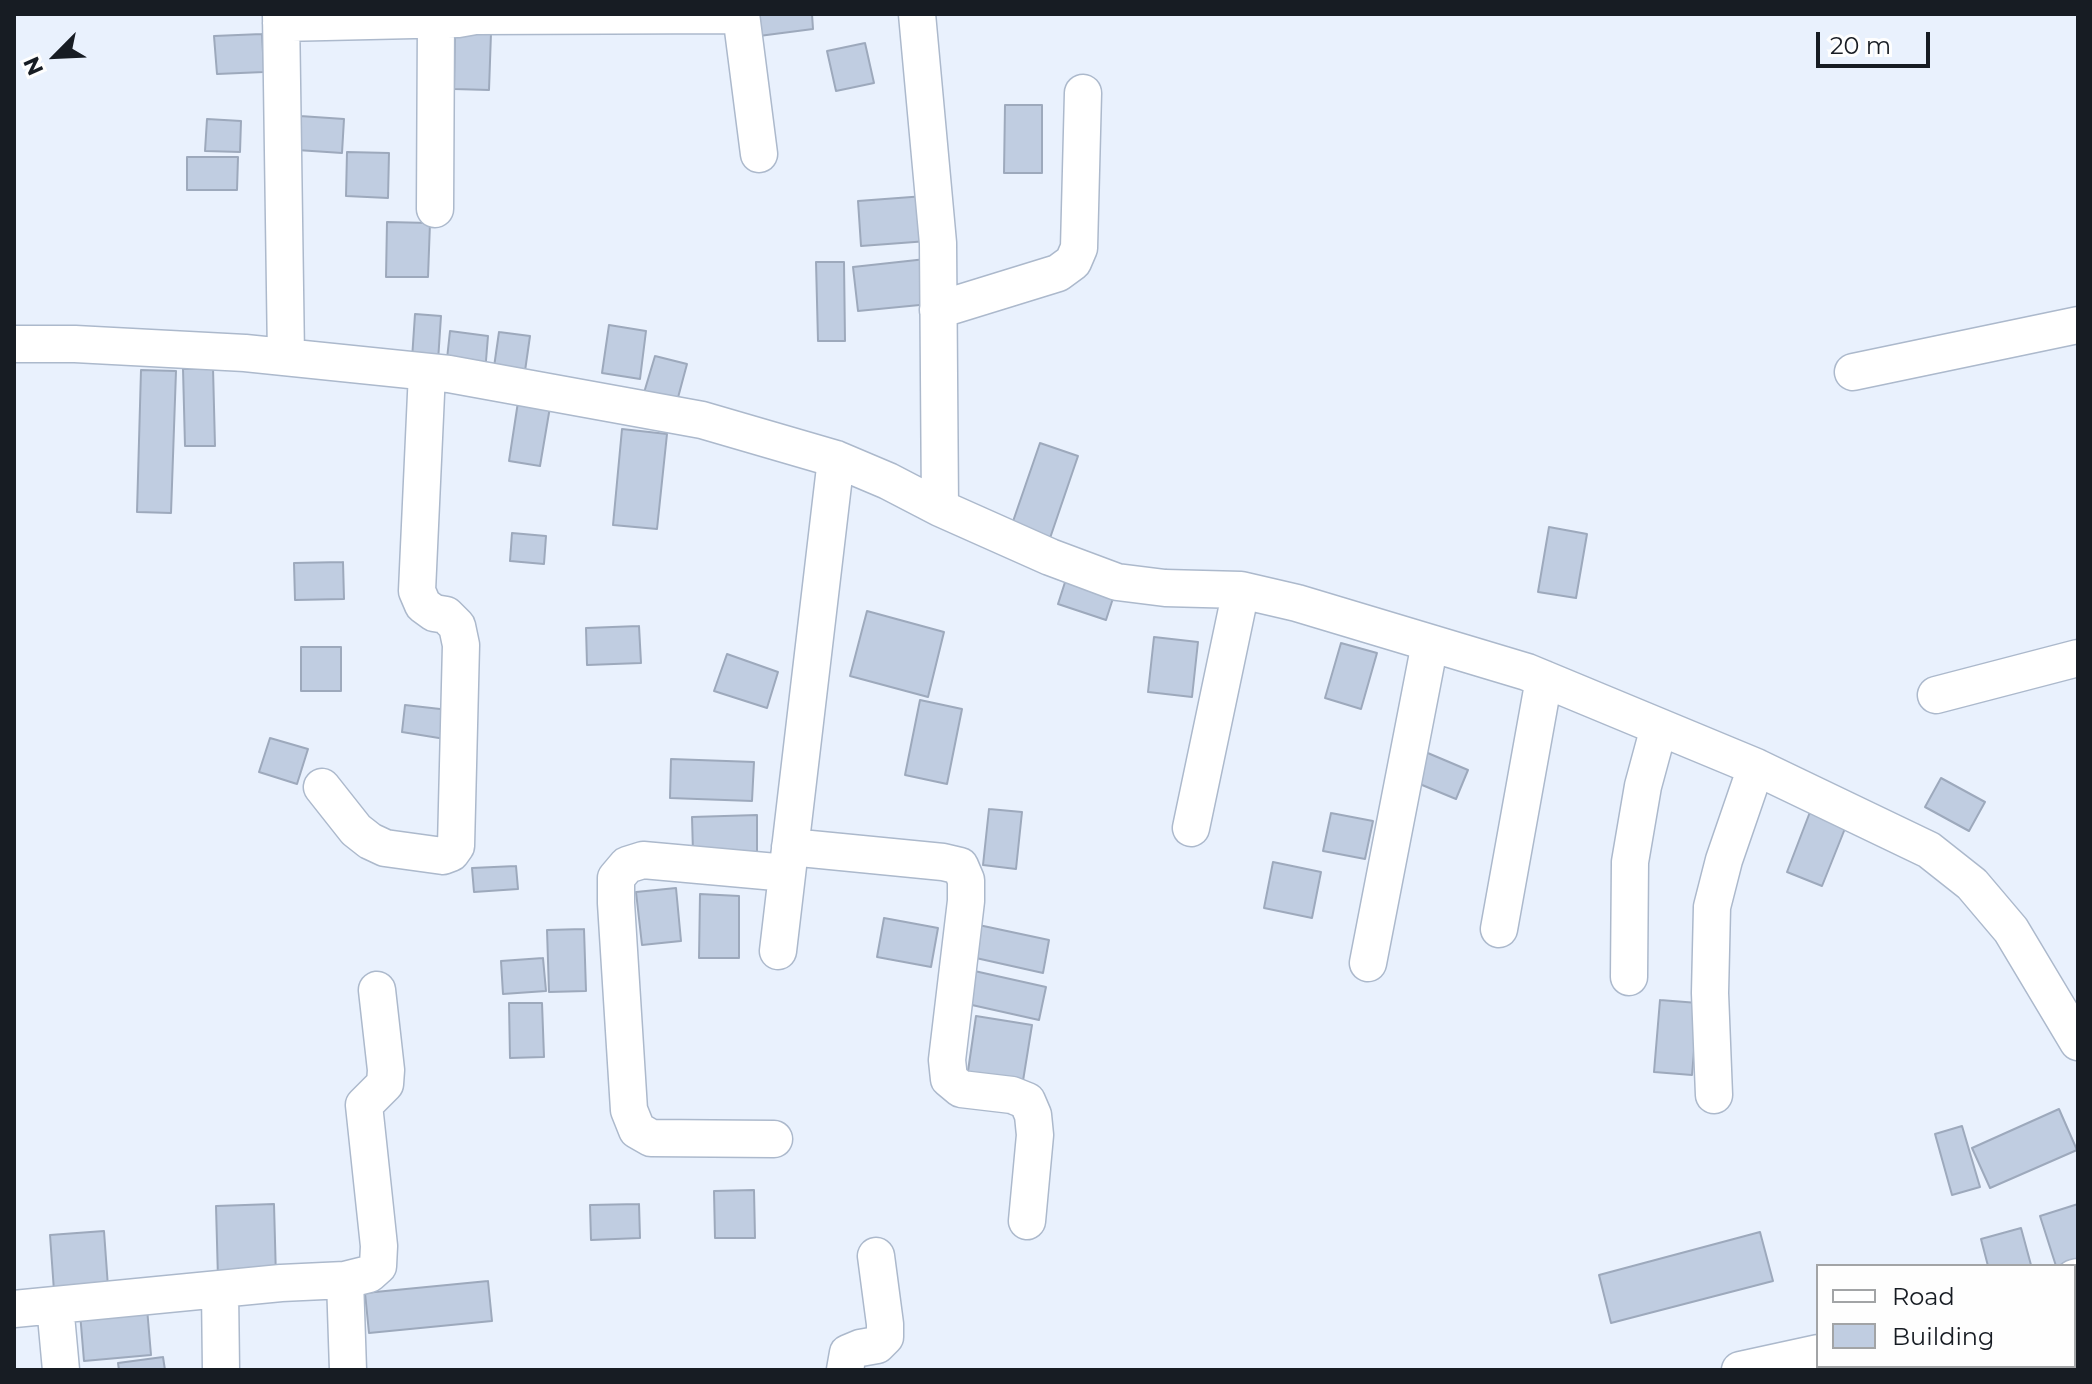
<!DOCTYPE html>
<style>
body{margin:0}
#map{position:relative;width:2092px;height:1384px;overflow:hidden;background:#e9f1fd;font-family:Montserrat,sans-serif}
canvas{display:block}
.frame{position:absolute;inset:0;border:16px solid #171c23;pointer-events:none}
.legend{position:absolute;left:1816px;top:1264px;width:260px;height:104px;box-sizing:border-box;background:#fefefe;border:2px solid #a2a4a6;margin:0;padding:10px 14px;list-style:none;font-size:24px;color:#171c23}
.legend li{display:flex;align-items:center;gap:16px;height:40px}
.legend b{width:40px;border:2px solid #a2a4a6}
.north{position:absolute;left:16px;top:16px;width:80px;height:80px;-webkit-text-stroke:6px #fefefe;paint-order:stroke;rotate:246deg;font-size:22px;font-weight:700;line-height:32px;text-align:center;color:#171c23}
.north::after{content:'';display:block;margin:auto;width:28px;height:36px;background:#171c23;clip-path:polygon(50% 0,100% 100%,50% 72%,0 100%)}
.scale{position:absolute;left:1816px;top:32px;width:114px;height:36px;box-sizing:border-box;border:4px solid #171c23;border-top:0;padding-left:10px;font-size:24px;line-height:28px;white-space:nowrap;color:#171c23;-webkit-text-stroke:6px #fefefe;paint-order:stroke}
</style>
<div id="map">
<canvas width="2092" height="1384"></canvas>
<div class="frame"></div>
<ul class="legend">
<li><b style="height:10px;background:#fff"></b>Road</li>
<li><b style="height:22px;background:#c0cde1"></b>Building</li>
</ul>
<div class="north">N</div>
<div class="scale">20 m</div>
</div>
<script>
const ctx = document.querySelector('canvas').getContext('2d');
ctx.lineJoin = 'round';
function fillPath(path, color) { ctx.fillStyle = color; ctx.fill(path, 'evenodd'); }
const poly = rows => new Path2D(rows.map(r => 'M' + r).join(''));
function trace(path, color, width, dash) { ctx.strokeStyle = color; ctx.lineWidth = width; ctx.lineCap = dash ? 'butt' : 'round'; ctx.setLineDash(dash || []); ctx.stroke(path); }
const building = poly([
 [756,14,812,14,813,29,759,36,756,14],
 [455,32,491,33,489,90,454,89,455,32],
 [262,34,264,72,217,74,214,36,262,34],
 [865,43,874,83,836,91,827,51,865,43],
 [1005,105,1042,105,1042,173,1004,173,1005,105],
 [300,116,344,119,342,153,297,150,300,116],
 [207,119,241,121,240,152,205,151,207,119],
 [347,152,389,153,388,198,346,196,347,152],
 [187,157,238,157,237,190,187,190,187,157],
 [925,196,928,241,861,246,858,201,925,196],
 [387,222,430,223,428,277,386,277,387,222],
 [926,259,930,304,858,311,853,267,926,259],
 [816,262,844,262,845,341,818,341,816,262],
 [415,314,441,316,438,361,412,359,415,314],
 [609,325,646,331,640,379,602,373,609,325],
 [450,331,488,336,485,373,446,368,450,331],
 [499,332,530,336,524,378,493,374,499,332],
 [655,356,687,364,676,405,643,396,655,356],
 [213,368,215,446,185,446,183,369,213,368],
 [141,370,176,371,171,513,137,512,141,370],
 [518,402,550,407,540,466,509,461,518,402],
 [622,429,667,434,657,529,613,525,622,429],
 [1040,443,1078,456,1047,547,1009,533,1040,443],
 [1549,527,1587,534,1576,598,1538,592,1549,527],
 [512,533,546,536,544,564,510,561,512,533],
 [343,562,344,599,295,600,294,563,343,562],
 [1067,576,1115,592,1106,620,1058,604,1067,576],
 [867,611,944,632,928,697,850,676,867,611],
 [639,626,641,663,587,665,586,628,639,626],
 [1154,637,1198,642,1192,697,1148,692,1154,637],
 [1341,643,1377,653,1361,709,1325,698,1341,643],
 [301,647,341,647,341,691,301,691,301,647],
 [727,654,778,672,767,708,714,691,727,654],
 [920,700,962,709,947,784,905,775,920,700],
 [405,705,449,710,445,739,402,732,405,705],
 [270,738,308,749,297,784,259,772,270,738],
 [1423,751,1468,770,1456,799,1410,780,1423,751],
 [671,759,754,762,752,801,670,798,671,759],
 [1941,778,1985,802,1969,831,1925,807,1941,778],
 [989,809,1022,812,1016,869,983,865,989,809],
 [1810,812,1846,826,1822,886,1787,872,1810,812],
 [1331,813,1373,821,1365,859,1323,851,1331,813],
 [757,815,757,852,693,853,692,817,757,815],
 [1273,862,1321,872,1312,918,1264,908,1273,862],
 [516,866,518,889,474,892,472,868,516,866],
 [676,888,681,941,642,945,636,892,676,888],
 [700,894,739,896,739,958,699,958,700,894],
 [884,918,938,928,931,967,877,957,884,918],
 [974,924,1049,940,1043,973,967,956,974,924],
 [584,929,586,991,549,992,547,930,584,929],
 [543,958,546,991,503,994,501,961,543,958],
 [970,970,1046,987,1039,1020,963,1003,970,970],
 [1660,1000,1698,1003,1692,1075,1654,1072,1660,1000],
 [509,1003,542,1003,544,1057,510,1058,509,1003],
 [976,1016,1032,1025,1022,1087,967,1078,976,1016],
 [2059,1109,2077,1150,1990,1188,1972,1148,2059,1109],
 [1962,1126,1980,1187,1952,1195,1935,1134,1962,1126],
 [754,1190,755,1238,715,1238,714,1191,754,1190],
 [274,1204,276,1278,218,1279,216,1206,274,1204],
 [639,1204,640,1238,591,1240,590,1205,639,1204],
 [2078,1204,2078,1261,2056,1266,2040,1216,2078,1204],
 [2021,1228,2031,1265,1988,1266,1981,1239,2021,1228],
 [104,1231,108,1287,54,1291,50,1235,104,1231],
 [1760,1232,1773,1281,1611,1323,1599,1275,1760,1232],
 [488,1281,492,1321,369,1333,365,1293,488,1281],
 [2074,1298,2078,1309,2078,1344,2074,1345,2074,1298],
 [147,1308,151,1355,84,1361,80,1313,147,1308],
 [163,1357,165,1370,119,1370,118,1363,163,1357]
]);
fillPath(building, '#c0cde1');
trace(building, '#9da9bc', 2);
const minor = poly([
 [281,14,286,357],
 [741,14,759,154],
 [917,14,938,243,940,508],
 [475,16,741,15],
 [281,23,458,19,475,16,475,14],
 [435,209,436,20],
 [938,310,1058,273,1073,262,1079,248,1083,93],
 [14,344,75,344,245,353,449,374,702,420,836,459,888,481,940,508,1050,557,1117,582,1165,588,1241,590,1297,603,1527,672,1756,767,1929,850,1972,884,2011,930,2078,1042],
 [1853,372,2078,325],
 [1936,695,2078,658],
 [322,787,356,830,370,841,385,848,443,856,451,853,456,846,461,645,457,626,446,615,434,613,423,605,417,591,427,372],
 [1191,828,1241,590],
 [790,847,943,862,960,866,966,880,966,901,947,1060,949,1079,961,1089,1012,1095,1027,1101,1033,1115,1035,1135,1027,1221],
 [1499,929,1544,679],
 [778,951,836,459],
 [1368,963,1430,643],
 [1629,977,1630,862,1643,786,1659,727],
 [1714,1095,1710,993,1712,907,1724,860,1756,767],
 [774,1139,651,1138,637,1130,629,1110,616,903,616,878,627,865,643,860,787,873],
 [2074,1278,2078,1277],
 [345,1280,348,1370],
 [220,1290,221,1370],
 [55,1305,61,1370],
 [14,1309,281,1283,345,1280,369,1274,378,1266,379,1246,364,1105,385,1084,386,1070,377,990],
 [845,1370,848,1353,860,1348,877,1345,885,1337,885,1324,876,1256],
 [1740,1370,1818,1353]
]);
trace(minor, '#acb9cc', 39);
trace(minor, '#fff', 36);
</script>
